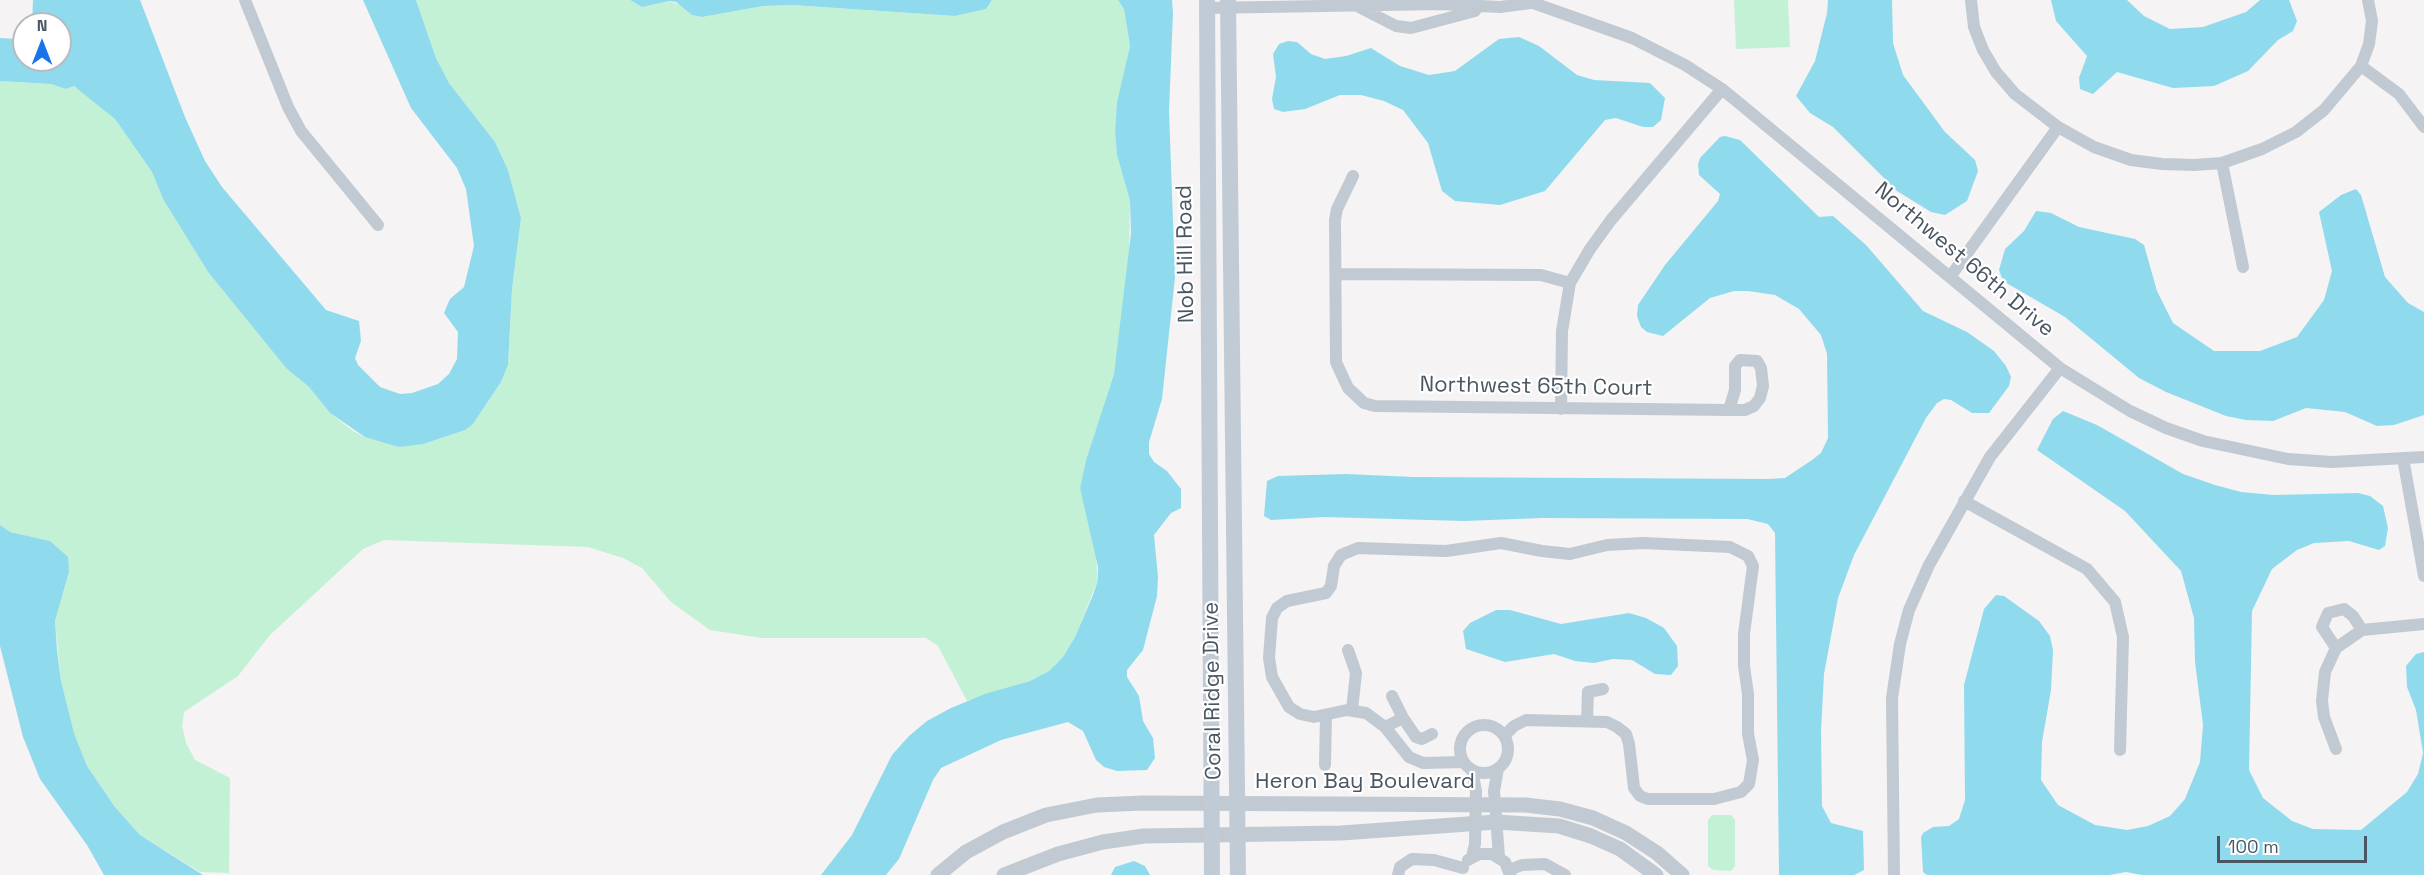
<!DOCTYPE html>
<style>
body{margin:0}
#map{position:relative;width:2424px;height:875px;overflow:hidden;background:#f5f3f3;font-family:"Space Grotesk",sans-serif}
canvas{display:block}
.north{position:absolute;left:12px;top:12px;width:60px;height:60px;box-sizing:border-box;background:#fff;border:2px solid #b7bbc0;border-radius:50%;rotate:0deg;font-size:16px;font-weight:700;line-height:24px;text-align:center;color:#4a5661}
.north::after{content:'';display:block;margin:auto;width:21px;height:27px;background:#1a73e8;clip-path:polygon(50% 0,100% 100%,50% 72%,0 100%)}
.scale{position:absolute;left:2217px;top:836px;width:150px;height:27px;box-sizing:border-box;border:3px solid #4a5661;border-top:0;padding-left:8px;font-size:18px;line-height:21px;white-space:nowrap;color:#4a5661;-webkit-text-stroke:4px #fff;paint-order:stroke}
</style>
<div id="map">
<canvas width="2424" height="875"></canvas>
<div class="north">N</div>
<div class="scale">100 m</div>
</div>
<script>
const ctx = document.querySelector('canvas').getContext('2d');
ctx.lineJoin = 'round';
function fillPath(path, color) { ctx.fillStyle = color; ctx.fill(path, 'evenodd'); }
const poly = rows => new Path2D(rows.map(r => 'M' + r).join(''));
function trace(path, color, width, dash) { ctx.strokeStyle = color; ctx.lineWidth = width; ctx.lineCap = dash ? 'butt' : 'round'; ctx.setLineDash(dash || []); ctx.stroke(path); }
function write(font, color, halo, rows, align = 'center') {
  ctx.font = font + ' "Space Grotesk",sans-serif'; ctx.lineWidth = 4.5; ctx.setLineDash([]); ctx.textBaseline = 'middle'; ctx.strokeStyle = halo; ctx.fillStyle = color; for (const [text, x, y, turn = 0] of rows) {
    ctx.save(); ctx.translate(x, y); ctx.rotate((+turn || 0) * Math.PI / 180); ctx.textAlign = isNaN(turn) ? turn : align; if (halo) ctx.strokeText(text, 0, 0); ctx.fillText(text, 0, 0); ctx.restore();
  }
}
fillPath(poly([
 [416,0,630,0,642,7,669,1,685,7,692,15,702,17,763,6,792,5,955,16,986,9,992,0,1118,0,1124,9,1130,46,1117,102,1115,131,1117,155,1130,201,1129,262,1114,374,1086,460,1080,488,1095,546,1098,580,1075,637,1063,657,1049,671,1030,681,967,701,938,646,926,638,762,638,710,630,671,602,642,568,623,558,588,547,384,540,363,549,270,635,238,676,184,712,182,726,186,743,195,760,230,778,229,873,200,872,140,835,115,807,87,766,74,733,61,681,55,621,69,572,50,541,9,532,0,525,0,81,51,84,66,89,74,86,89,96,115,119,152,172,163,199,208,272,286,368,309,387,330,413,353,431,365,437,423,444,473,424,501,382,508,365,512,289,521,218,508,170,495,142,449,83,436,58],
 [1734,0,1788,0,1790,47,1736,49],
 [1712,815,1731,815,1735,820,1735,866,1731,871,1713,870,1708,866,1708,820]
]), '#c3f1d5');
fillPath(poly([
 [33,0,140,0,185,117,205,161,222,187,326,310,359,321,361,341,355,358,358,365,380,387,400,394,412,393,438,384,449,374,457,359,458,332,444,313,450,299,464,287,474,246,466,189,457,168,411,108,363,0,416,0,436,58,449,83,495,142,508,170,521,218,512,289,508,365,501,382,473,424,465,430,423,444,399,447,365,437,330,413,309,387,286,368,208,272,163,199,152,172,115,119,74,86,66,89,51,84,0,81,0,38,16,39,24,36,24,60,60,60,60,24,32,24],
 [630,0,992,0,986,9,955,16,792,5,763,6,702,17,692,15,676,2,669,1,642,7],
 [1118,0,1172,0,1173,13,1169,111,1175,277,1162,399,1149,442,1149,454,1154,462,1167,471,1181,489,1181,508,1171,513,1154,535,1158,577,1157,596,1143,650,1127,670,1127,677,1139,696,1143,721,1153,738,1155,758,1147,770,1117,771,1104,767,1096,760,1083,731,1068,722,1001,740,941,768,933,780,899,859,886,875,821,875,852,835,892,755,909,736,927,721,951,708,985,694,1030,681,1049,671,1063,657,1075,637,1093,595,1098,580,1098,567,1080,488,1086,460,1114,374,1131,233,1130,201,1117,155,1115,131,1117,102,1130,46,1124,9],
 [1828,0,1892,0,1893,43,1903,75,1945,132,1975,160,1978,171,1967,201,1945,215,1931,212,1897,191,1833,127,1810,113,1796,96,1815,61,1827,13],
 [2051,0,2127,0,2144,16,2170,29,2203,27,2246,12,2260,0,2289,0,2297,21,2293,31,2278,40,2248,71,2214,86,2173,88,2117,72,2093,94,2080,89,2079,78,2087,56,2056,21],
 [1519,37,1539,46,1577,75,1594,80,1650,83,1665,98,1661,120,1653,127,1643,127,1616,118,1605,120,1545,191,1500,205,1455,201,1442,191,1428,143,1403,110,1384,101,1361,95,1340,95,1305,109,1283,112,1274,109,1272,99,1276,77,1273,54,1279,44,1288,41,1297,42,1311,54,1325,59,1346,56,1371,48,1400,66,1429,75,1455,71,1499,39],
 [1725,136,1740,140,1819,217,1833,216,1866,245,1923,311,1967,332,1994,351,2006,366,2011,377,2009,386,1989,413,1972,413,1951,400,1944,399,1937,403,1926,418,1854,555,1838,598,1824,674,1821,731,1822,806,1831,823,1863,831,1864,870,1854,875,1779,875,1775,533,1768,524,1747,519,1542,518,1464,521,1325,517,1271,520,1264,516,1267,481,1278,476,1346,474,1413,477,1769,479,1785,478,1812,460,1821,453,1828,438,1827,354,1821,335,1799,309,1775,295,1748,291,1734,291,1710,298,1663,336,1647,332,1641,327,1637,316,1638,305,1665,265,1718,201,1720,194,1699,175,1698,164,1700,158,1720,137],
 [2356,189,2361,195,2385,277,2408,303,2424,312,2424,415,2394,425,2377,426,2345,412,2306,408,2273,421,2246,420,2226,416,2166,392,2139,378,2065,317,2003,281,1999,270,2005,249,2024,231,2036,211,2051,213,2079,227,2135,239,2144,245,2157,291,2173,323,2214,351,2260,351,2297,337,2324,300,2332,271,2319,212,2341,195],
 [2063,411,2097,425,2183,474,2215,485,2241,492,2274,495,2358,493,2370,496,2383,506,2388,528,2385,546,2379,550,2349,541,2314,543,2297,550,2272,569,2252,611,2249,770,2263,798,2292,821,2313,829,2361,830,2407,792,2418,774,2423,753,2416,710,2407,687,2406,666,2416,654,2424,652,2424,875,2142,875,2126,872,2109,875,1927,875,1923,872,1921,837,1923,833,1933,827,1949,826,1959,819,1965,800,1964,685,1984,609,1996,595,2004,596,2039,621,2050,636,2053,650,2051,690,2042,742,2041,780,2058,805,2095,825,2127,830,2148,826,2170,816,2185,799,2200,762,2203,725,2195,662,2194,618,2181,571,2125,511,2037,450,2053,419],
 [0,525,10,532,50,541,68,557,69,572,55,621,57,650,61,681,74,733,87,766,115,807,140,835,203,875,104,875,87,845,40,779,23,737,0,646],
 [1496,610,1510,610,1561,624,1629,613,1646,618,1664,628,1677,646,1678,666,1671,675,1655,674,1632,660,1613,659,1594,663,1575,661,1554,654,1505,662,1466,649,1463,631,1470,623],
 [1134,861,1145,866,1150,875,1111,875,1115,867]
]), '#90daee');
trace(poly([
 [245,0,288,107,301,131,378,225],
 [1525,0,1632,38,1685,65,1722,89,2060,368,2130,411,2166,428,2203,441,2288,459,2332,462,2424,457],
 [1971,0,1974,27,1983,50,1996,72,2015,94,2058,127,2094,147,2131,160,2162,164,2194,165,2222,163,2262,149,2296,132,2324,110,2361,66,2369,44,2372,21,2368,0],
 [1359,7,1396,26,1411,28,1475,11],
 [1207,8,1440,4,1500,7,1530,3],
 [2361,66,2399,94,2424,127],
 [2222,163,2243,267],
 [1353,176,1337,209,1335,220,1336,362,1348,388,1364,403,1375,406,1729,410,1745,410,1754,406,1760,398,1763,386,1761,368,1757,361,1740,360,1735,366,1735,390,1729,410],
 [1336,274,1541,275,1570,283],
 [1950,277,2058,127],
 [1561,409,1562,331,1570,283,1590,249,1611,220,1722,89],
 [2403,458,2424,576],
 [1964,501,2087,569,2115,602,2123,637,2120,750],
 [2336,648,2322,627,2328,613,2344,609,2353,616,2362,630],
 [1348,650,1356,673,1352,710],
 [1403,718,1416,737,1422,739,1432,734],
 [1587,721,1588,692,1603,689],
 '1460 749a24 24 0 1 1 48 0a24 24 0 1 1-48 0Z',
 [1385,727,1403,718,1392,696],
 [2336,749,2324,717,2322,701,2325,672,2336,648,2362,630,2424,624],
 [1464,762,1423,763,1409,757,1385,727,1366,713,1347,710,1314,717,1300,714,1289,707,1272,677,1269,658,1272,618,1277,608,1287,601,1326,593,1331,586,1334,566,1341,555,1358,548,1446,551,1501,543,1542,551,1570,554,1607,545,1643,543,1730,547,1748,556,1753,566,1744,634,1744,666,1748,694,1748,734,1753,760,1749,784,1741,792,1714,799,1648,799,1640,796,1634,788,1629,744,1626,734,1617,727,1607,722,1526,720,1514,726,1505,735],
 [1325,765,1326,715],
 [1498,769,1494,791,1499,857],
 [1472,770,1476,791,1475,844,1472,857],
 [1468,860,1479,854,1492,854,1505,862,1510,875],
 [1509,870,1522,865,1545,864,1565,875],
 [1398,875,1400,867,1412,859,1434,860,1463,868],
 [1894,875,1892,698,1900,644,1909,610,1929,565,1990,457,2060,368]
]), '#c1cad2', 12);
trace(poly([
 [938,875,966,852,1003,832,1046,815,1097,805,1143,803,1525,805,1560,809,1593,818,1626,833,1657,853,1682,875],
 [1004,875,1058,854,1103,842,1144,836,1341,833,1496,822,1559,826,1591,836,1620,849,1656,875]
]), '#c1cad2', 15);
trace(poly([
 [1207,0,1212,875],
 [1228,0,1238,875]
]), '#c1cbd6', 16);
write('22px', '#4a5661', '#fff', [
 ["Nob Hill Road",1186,254,-91],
 ["Northwest 66th Drive",1964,260,40],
 ["Northwest 65th Court",1536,387,1],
 ["Coral Ridge Drive",1213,691,-91],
 ["Heron Bay Boulevard",1365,782]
]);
</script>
